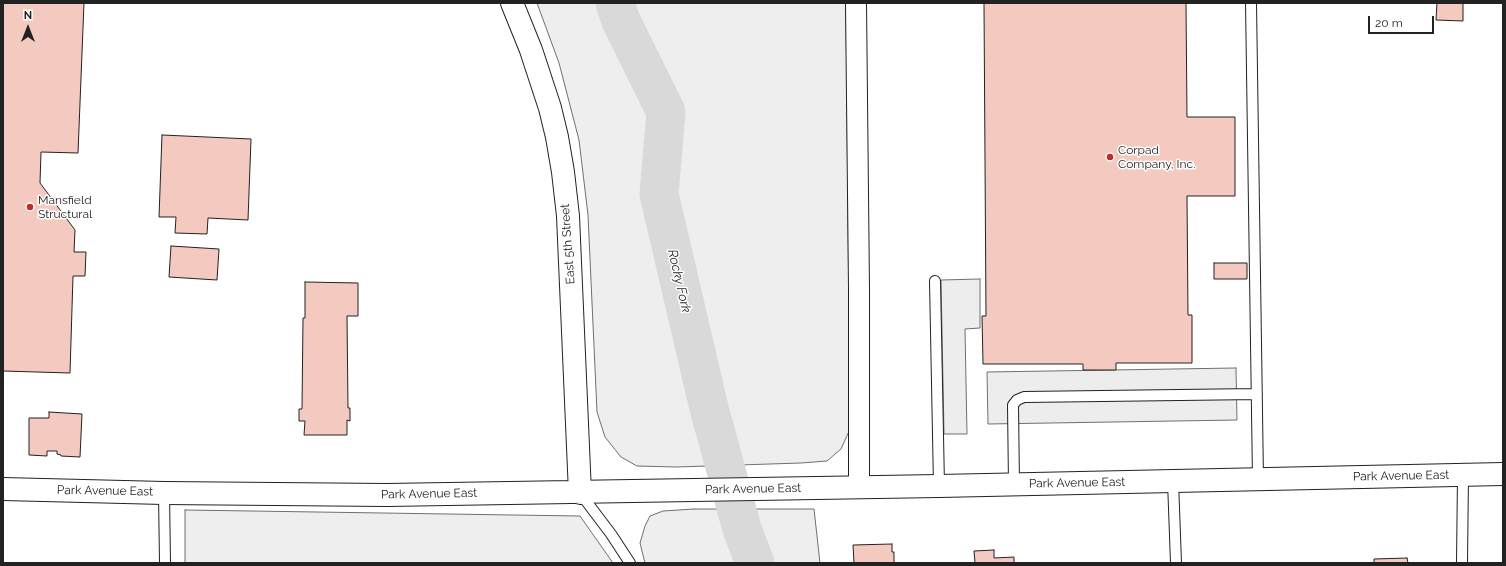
<!DOCTYPE html>
<style>
body{margin:0}
#map{position:relative;width:1506px;height:566px;overflow:hidden;background:#fff;font-family:Raleway,sans-serif}
canvas{display:block}
.frame{position:absolute;inset:0;border:4px solid #222;pointer-events:none}
.north{position:absolute;left:8px;top:8px;width:40px;height:40px;-webkit-text-stroke:3px #fff;paint-order:stroke;rotate:0deg;font-size:11px;font-weight:700;line-height:16px;text-align:center;color:#222}
.north::after{content:'';display:block;margin:auto;width:14px;height:18px;background:#222;clip-path:polygon(50% 0,100% 100%,50% 72%,0 100%)}
.scale{position:absolute;left:1368px;top:16px;width:66px;height:18px;box-sizing:border-box;border:2px solid #222;border-top:0;padding-left:5px;font-size:12px;line-height:14px;white-space:nowrap;color:#222;-webkit-text-stroke:3px #fff;paint-order:stroke}
</style>
<div id="map">
<canvas width="1506" height="566"></canvas>
<div class="frame"></div>
<div class="north">N</div>
<div class="scale">20 m</div>
</div>
<script>
const ctx = document.querySelector('canvas').getContext('2d');
ctx.lineJoin = 'round';
function fillPath(path, color) { ctx.fillStyle = color; ctx.fill(path, 'evenodd'); }
const poly = rows => new Path2D(rows.map(r => 'M' + r).join(''));
function trace(path, color, width, dash) { ctx.strokeStyle = color; ctx.lineWidth = width; ctx.lineCap = dash ? 'butt' : 'round'; ctx.setLineDash(dash || []); ctx.stroke(path); }
function write(font, color, halo, rows, align = 'center') {
  ctx.font = font + ' Raleway,sans-serif'; ctx.lineWidth = 3; ctx.setLineDash([]); ctx.textBaseline = 'middle'; ctx.strokeStyle = halo; ctx.fillStyle = color; for (const [text, x, y, turn = 0] of rows) {
    ctx.save(); ctx.translate(x, y); ctx.rotate((+turn || 0) * Math.PI / 180); ctx.textAlign = isNaN(turn) ? turn : align; if (halo) ctx.strokeText(text, 0, 0); ctx.fillText(text, 0, 0); ctx.restore();
  }
}
const green = poly([
 [537,3,846,3,850,429,841,449,827,461,801,463,676,467,637,466,621,457,605,437,597,412,588,215,579,140,559,63,537,3],
 [694,509,814,509,820,563,645,563,640,543,645,526,650,516,663,511,694,509],
 [185,510,580,516,613,563,185,563,185,510]
]);
fillPath(green, '#eee');
trace(green, '#6f6f6f', 1);
const parking = poly([
 [980,279,980,328,965,329,967,434,944,434,941,280,980,279],
 [1236,368,1237,420,988,424,987,372,1236,368]
]);
fillPath(parking, '#ededed');
trace(parking, '#6f6f6f', 1);
trace(poly([
 [615,3,621,21,666,112,659,194,709,408,742,529,755,563]
]), '#d9d9d9', 39);
const building = poly([
 [3,3,84,3,78,153,41,152,40,183,75,230,74,252,86,252,85,276,73,276,70,373,3,371,3,3],
 [984,3,1186,3,1187,117,1235,117,1235,196,1187,196,1188,315,1192,315,1192,363,1116,363,1116,370,1083,370,1083,364,983,364,982,316,986,316,984,3],
 [1437,3,1463,3,1463,21,1436,20,1437,3],
 [162,135,251,139,248,220,208,218,207,234,175,233,176,217,159,217,162,135],
 [171,246,219,249,217,280,169,277,171,246],
 [1214,263,1247,263,1247,279,1214,279,1214,263],
 [305,282,358,283,358,316,347,316,348,408,350,408,350,421,347,420,347,435,304,435,305,421,299,421,299,409,302,409,303,318,305,318,305,282],
 [49,412,82,414,80,457,61,456,61,455,57,454,57,451,47,451,47,456,29,455,29,418,49,418,49,412],
 [892,544,892,552,894,552,894,563,854,563,853,545,892,544],
 [994,550,994,558,1014,557,1014,563,975,563,974,551,994,550],
 [1407,558,1408,563,1374,563,1374,559,1407,558]
]);
fillPath(building, '#f3c9c0');
trace(building, '#222', 1);
const service = poly([
 [1251,3,1258,479],
 [935,281,939,486],
 [1173,481,1176,563],
 [1014,485,1013,405,1017,400,1024,397,1257,394],
 [164,493,165,563],
 [580,493,611,534,630,563],
 [1462,563,1463,475]
]);
const minor = poly([
 [856,3,859,289,859,487]
]);
const primary = poly([
 [512,3,531,50,550,108,557,137,563,172,568,216,580,493],
 [3,489,164,493,387,495,939,486,1503,474]
]);
trace(service, '#222', 12);
trace(minor, '#222', 22);
trace(primary, '#222', 24);
trace(service, '#fff', 10);
trace(minor, '#fff', 20);
trace(primary, '#fff', 22);
for (const [x, y, r, color] of [
 [1110,157,4,"#c62828"],
 [30,207,4,"#c62828"]
]) { const dot = new Path2D(); dot.arc(x, y, r, 0, 2 * Math.PI); ctx.fillStyle = color; ctx.fill(dot); trace(dot, '#fff', 1.5); }
write('12px', '#222', '#fff', [
 ["Corpad",1118,150],
 ["Company, Inc.",1118,164],
 ["Mansfield",38,200],
 ["Structural",38,214]
], 'left');
write('12px', '#222', '#fff', [
 ["East 5th Street",568,244,-94],
 ["Park Avenue East",1401,476,-1],
 ["Park Avenue East",1077,483,-1],
 ["Park Avenue East",753,489,-1],
 ["Park Avenue East",105,491,1],
 ["Park Avenue East",429,494,-1]
]);
write('italic 13px', '#222', '#fff', [
 ["Rocky Fork",679,281,77]
]);
</script>
